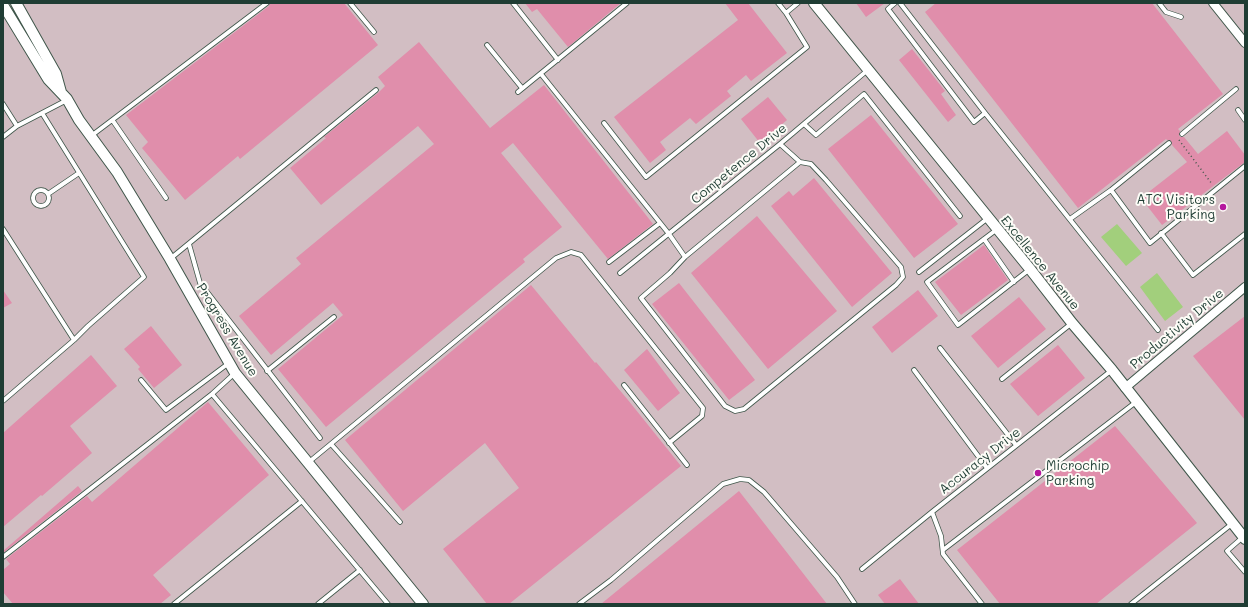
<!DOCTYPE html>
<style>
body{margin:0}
#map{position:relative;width:1248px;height:607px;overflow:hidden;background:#f2e4c9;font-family:Mali,sans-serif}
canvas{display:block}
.frame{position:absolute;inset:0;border:4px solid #1f3d34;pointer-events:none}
</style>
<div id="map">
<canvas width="1248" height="607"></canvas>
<div class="frame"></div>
</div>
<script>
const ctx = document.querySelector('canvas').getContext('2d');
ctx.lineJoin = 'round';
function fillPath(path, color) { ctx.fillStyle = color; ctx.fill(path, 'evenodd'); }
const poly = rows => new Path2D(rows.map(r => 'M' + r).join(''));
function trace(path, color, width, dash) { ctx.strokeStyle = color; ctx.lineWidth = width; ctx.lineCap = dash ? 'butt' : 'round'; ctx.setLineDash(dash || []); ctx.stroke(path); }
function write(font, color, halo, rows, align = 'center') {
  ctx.font = font + ' Mali,sans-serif'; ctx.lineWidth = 4; ctx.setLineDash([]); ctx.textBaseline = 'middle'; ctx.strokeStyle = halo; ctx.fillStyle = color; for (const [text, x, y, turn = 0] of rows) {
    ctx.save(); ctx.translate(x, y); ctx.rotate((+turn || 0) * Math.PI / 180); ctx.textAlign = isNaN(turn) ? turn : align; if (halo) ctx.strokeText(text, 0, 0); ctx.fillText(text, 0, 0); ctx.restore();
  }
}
fillPath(poly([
 [3,3,1245,3,1245,604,3,604]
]), '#d2bec3');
fillPath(poly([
 [1117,224,1142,253,1126,266,1101,237],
 [1157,273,1183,307,1165,321,1140,287]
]), '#a2cf7c');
fillPath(poly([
 [270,3,344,3,378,45,240,159,238,156,185,200,142,148,148,142,126,115,269,6],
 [525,3,621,3,568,47,537,9,532,12],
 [725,3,748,3,787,53,751,81,746,75,727,91,731,96,696,124,690,118,660,142,666,150,650,163,614,117,738,20],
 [856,3,885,3,866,17],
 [936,3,1152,3,1223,94,1178,129,1180,131,1179,136,1181,137,1184,137,1198,154,1227,131,1245,155,1245,162,1162,225,1141,198,1187,162,1172,145,1171,141,1167,140,1166,139,1078,208,925,12],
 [419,42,490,128,544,85,653,224,608,259,513,143,501,153,562,227,523,259,525,262,326,427,278,369,343,315,333,303,271,355,239,316,301,264,296,258,434,144,418,126,321,205,290,168,326,138,324,137,378,93,385,86,378,77],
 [912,49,945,91,941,94,956,115,948,122,899,60],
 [768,97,787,120,760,143,741,119],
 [871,115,958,224,914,258,828,149],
 [814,178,892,273,852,307,771,206,789,191,793,196],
 [757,216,837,311,768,369,691,273],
 [984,245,1008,280,961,315,935,282],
 [679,283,755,380,729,400,652,304],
 [531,285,595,363,596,362,628,400,681,466,509,604,487,604,443,549,519,488,485,443,403,511,345,440],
 [3,290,12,303,3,308],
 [918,290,938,316,892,353,872,327],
 [1019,297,1046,329,998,368,971,336],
 [1245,316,1245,420,1193,356],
 [151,326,182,365,154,388,138,369,140,367,124,349],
 [1058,345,1085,378,1038,416,1010,384],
 [647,349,680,393,658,411,624,370],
 [91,355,117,386,70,426,92,453,42,496,41,495,3,527,3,433],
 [208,402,269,475,153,575,171,595,160,604,13,604,3,592,3,570,10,564,6,559,87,496,92,502],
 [1115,426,1197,523,1096,604,1000,604,957,550],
 [78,486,82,491,3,553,3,551],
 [739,491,827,604,601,604],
 [900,579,919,604,885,604,878,595]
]), '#e08eab');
const service = poly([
 [350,3,374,32],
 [513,3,558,60],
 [895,3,888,9,974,122,985,113],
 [900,3,985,113,1158,330],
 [1159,3,1166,12,1181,17],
 [786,13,798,3],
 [487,45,522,88],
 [541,74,669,234,685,257],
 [518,92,627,3],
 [3,104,17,126],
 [1238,110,1245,120],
 [113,121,166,198],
 [604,123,646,177,807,47,786,13,778,3],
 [804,124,816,135,864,94,960,216],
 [1182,134,1236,89],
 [91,136,267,3],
 [3,137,17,126,67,100],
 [780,144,800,162,811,164,826,180,901,267,903,277,896,285,744,409,735,411,725,406,641,298,670,273,685,257,800,162],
 '33 198a8 8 0 1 1 16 0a8 8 0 1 1-16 0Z',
 [1111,190,1150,243,1245,166],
 [48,194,79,173],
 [1070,219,1111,190,1169,143],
 [3,229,74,340],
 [996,230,927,282,958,325,1030,269],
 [1161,233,1193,275,1245,234],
 [984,239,1014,282],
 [189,244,200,283,320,438],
 [170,259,376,90],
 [609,262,660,223],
 [919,272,988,218],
 [620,273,780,144,869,69],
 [940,348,1016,445],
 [914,370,987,468],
 [267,371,334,317],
 [1002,379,1072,323],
 [141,380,166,410,229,363],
 [624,385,687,465],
 [212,394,388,604],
 [3,401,74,340,88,326,144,277,42,113],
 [331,444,400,522],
 [309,462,556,258,571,252,581,255,703,408,702,416,669,443],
 [932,512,941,536,943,554,982,604],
 [1243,537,1227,551,1245,572],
 [943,550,1136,402],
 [3,557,212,394,235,373],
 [862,569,932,512,1112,370],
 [174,604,302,501],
 [318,604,360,570],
 [579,604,611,580,723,484,740,479,749,480,764,492,837,577,855,604],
 [1131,604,1233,523]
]);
const minor = poly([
 [1213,3,1245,43],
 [1125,388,1245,287]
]);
const tertiary = poly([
 [16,3,56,74,61,92],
 [814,3,1030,269,1072,323,1112,370,1245,539],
 [3,5,48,79,67,99,79,120,117,172,170,259,235,373,423,604]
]);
trace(service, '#3f564a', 5.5);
trace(minor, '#3f564a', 10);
trace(tertiary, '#3f564a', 12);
trace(poly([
 [1179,140,1212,184]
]), '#3f564a', 1.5, [1, 3]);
trace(service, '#fff', 4);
trace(minor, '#fff', 8);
trace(tertiary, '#fff', 10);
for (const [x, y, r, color] of [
 [1223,207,4,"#b5179e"],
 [1038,473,4,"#b5179e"]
]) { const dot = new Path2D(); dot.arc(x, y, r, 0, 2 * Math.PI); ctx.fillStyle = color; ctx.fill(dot); trace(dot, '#fdfcf7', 1.5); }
write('13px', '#1f3d34', '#fdfcf7', [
 ["Competence Drive",739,164,-39],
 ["Excellence Avenue",1040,263,51],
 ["Productivity Drive",1177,329,-40],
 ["Progress Avenue",227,330,59],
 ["Accuracy Drive",980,461,-38]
]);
write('13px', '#1f3d34', '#fdfcf7', [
 ["ATC Visitors",1215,200],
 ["Parking",1215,215],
 ["Microchip",1046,466,"left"],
 ["Parking",1046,481,"left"]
], 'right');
</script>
